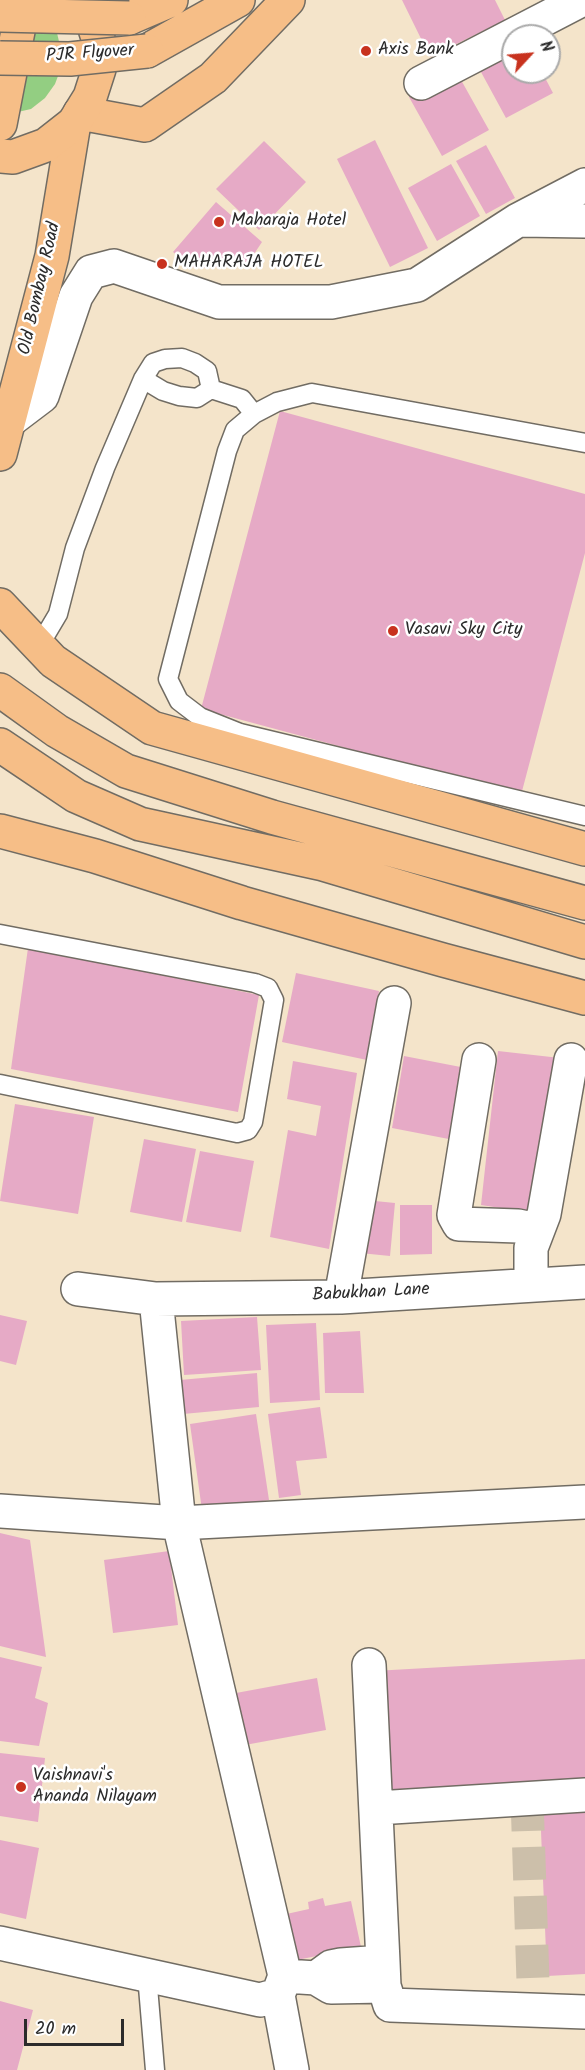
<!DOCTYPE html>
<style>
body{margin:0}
#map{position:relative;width:585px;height:2070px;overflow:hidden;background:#f4e4ca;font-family:Kalam,sans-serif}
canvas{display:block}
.north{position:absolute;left:501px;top:24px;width:60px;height:60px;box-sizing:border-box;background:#fff;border:2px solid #aaa;border-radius:50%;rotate:64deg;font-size:16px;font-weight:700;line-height:24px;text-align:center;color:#2b2b2b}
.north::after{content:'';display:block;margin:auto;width:21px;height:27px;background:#c8321e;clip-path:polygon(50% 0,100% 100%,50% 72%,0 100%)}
.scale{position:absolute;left:24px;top:2019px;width:100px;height:27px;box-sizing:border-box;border:3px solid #2b2b2b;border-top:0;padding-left:8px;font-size:18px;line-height:21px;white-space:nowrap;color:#2b2b2b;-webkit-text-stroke:4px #fff;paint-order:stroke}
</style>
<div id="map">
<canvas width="585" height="2070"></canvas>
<div class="north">N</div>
<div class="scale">20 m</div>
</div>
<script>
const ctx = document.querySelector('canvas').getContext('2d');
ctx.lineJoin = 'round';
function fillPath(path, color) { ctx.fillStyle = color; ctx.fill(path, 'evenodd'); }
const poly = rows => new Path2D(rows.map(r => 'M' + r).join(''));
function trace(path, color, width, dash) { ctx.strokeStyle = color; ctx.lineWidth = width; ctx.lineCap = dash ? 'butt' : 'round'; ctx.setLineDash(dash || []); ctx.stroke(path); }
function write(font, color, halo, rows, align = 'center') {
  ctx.font = font + ' Kalam,sans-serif'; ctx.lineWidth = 5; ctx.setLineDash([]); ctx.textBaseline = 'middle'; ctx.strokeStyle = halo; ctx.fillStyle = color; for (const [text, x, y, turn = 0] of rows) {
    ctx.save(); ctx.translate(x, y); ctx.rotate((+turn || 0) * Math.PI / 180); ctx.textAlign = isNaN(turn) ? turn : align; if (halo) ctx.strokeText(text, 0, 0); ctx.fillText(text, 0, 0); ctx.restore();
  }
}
fillPath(poly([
 [0,0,49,18,57,33,61,50,61,68,55,84,45,98,31,109,0,116]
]), '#93ce82');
fillPath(poly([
 [402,0,495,0,505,20,430,57],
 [513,40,513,72,542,72,553,93,506,118,475,61],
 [456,71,489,130,442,156,409,97],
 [375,140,428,248,390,267,337,159],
 [264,141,306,182,259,230,216,189],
 [486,145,515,198,486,214,456,161],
 [451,164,480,216,437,241,408,188],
 [216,202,262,242,246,266,194,268,173,252],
 [280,411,585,494,585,553,521,795,201,709],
 [28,948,259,995,238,1112,11,1069],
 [296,973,379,991,367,1060,282,1042],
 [498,1051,560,1058,532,1213,481,1205],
 [404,1056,471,1069,459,1141,392,1128],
 [293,1061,357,1073,329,1249,270,1237,288,1130,316,1136,321,1106,287,1099],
 [15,1104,94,1117,78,1214,0,1201],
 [144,1139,196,1149,182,1222,130,1212],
 [200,1151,254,1161,241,1232,186,1222],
 [365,1200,395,1203,390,1256,360,1253],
 [400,1205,432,1205,432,1254,400,1255],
 [0,1315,27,1321,16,1365,0,1361],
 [257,1317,261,1370,184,1375,181,1321],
 [316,1323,320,1400,270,1403,266,1325],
 [360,1331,364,1393,325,1393,323,1333],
 [257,1373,259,1407,183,1414,180,1380],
 [320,1407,327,1458,296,1461,301,1495,279,1498,268,1414],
 [256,1414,269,1500,202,1510,190,1424],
 [0,1533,30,1540,46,1657,0,1646],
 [169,1551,178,1625,113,1633,104,1560],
 [0,1657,42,1667,35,1698,48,1703,39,1746,0,1741],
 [585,1659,585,1787,384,1798,374,1671],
 [317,1678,326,1730,245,1745,236,1693],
 [0,1753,45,1758,38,1822,0,1816],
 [585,1806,585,1974,547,1976,540,1807],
 [0,1840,39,1848,26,1919,0,1913],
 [323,1898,325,1906,351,1901,361,1947,292,1961,282,1915,309,1909,308,1902],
 [0,2001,33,2010,17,2070,0,2070]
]), '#e6aac6');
trace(poly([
 [527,1798,534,2012]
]), '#ccbfaa', 33, [33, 16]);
const service = poly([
 [143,379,163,391,179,396,197,398,211,389],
 [211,389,242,399,254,414],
 [585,443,312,393,277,402,254,414,235,430,227,451,168,679,179,701,200,717,240,733,585,816],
 [39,646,58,614,75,548,105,468,143,379,153,363,165,359,182,358,195,363,207,371,211,389],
 [0,934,255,983,268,988,274,1000,253,1122,248,1130,237,1133,0,1084],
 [147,1975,155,2070]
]);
const minor = poly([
 [421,83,581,0],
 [521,220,585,221],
 [9,421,42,396,76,296,91,272,114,266,219,302,331,302,417,285,518,220,585,185],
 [479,1060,454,1215,459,1224,518,1226,537,1230],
 [531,1285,531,1248,544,1214,571,1060],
 [78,1289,156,1299,179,1523,285,1976,278,1995,292,2070],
 [341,1297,394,1003],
 [156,1299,341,1297,585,1282],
 [0,1511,179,1523,585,1502],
 [369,1665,383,1962,384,1986,390,2005,585,2012],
 [377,1808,585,1795],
 [0,1943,260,2000,278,1995],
 [285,1976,316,1978,331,1987,384,1986],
 [316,1978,331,1967,341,1965,383,1962]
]);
const primary = poly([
 [80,113,145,125,213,78,288,0],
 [0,124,24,0],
 [0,454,52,256,74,123],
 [0,605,53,661,152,728,585,849],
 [0,831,95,856,242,903,443,960,585,998]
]);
const motorway = poly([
 [129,18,171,0],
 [147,51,238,0],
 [0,156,13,157,46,145,74,123,90,97,99,69,98,38,89,10,82,0],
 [0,690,57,731,126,771,272,817,585,903],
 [0,745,76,796,140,824,323,864,585,942]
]);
trace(service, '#716c63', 21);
trace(minor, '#716c63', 36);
trace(primary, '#716c63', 36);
trace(motorway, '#716c63', 36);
trace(service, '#fff', 18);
trace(minor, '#fff', 33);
trace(primary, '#f6be87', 33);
trace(motorway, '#f6be87', 33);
const motorwayBridge = poly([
 [0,15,129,18],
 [0,58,70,59,147,51]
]);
trace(motorwayBridge, '#716c63', 36, []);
trace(motorwayBridge, '#f6be87', 33);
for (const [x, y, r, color] of [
 [366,51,6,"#c8321e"],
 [219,222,6,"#c8321e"],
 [162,264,6,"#c8321e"],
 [393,631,6,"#c8321e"],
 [21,1787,6,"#c8321e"]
]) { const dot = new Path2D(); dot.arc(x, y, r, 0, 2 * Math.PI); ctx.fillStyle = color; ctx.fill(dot); trace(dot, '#fff', 2); }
write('18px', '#2b2b2b', '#fff', [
 ["Axis Bank",378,51],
 ["Maharaja Hotel",231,222],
 ["MAHARAJA HOTEL",174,264],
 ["Vasavi Sky City",405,631],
 ["Vaishnavi's",33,1777],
 ["Ananda Nilayam",33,1798]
], 'left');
write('18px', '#2b2b2b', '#fff', [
 ["PJR Flyover",90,55,-4],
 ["Old Bombay Road",41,289,-77],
 ["Babukhan Lane",371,1294,-3]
]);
</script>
